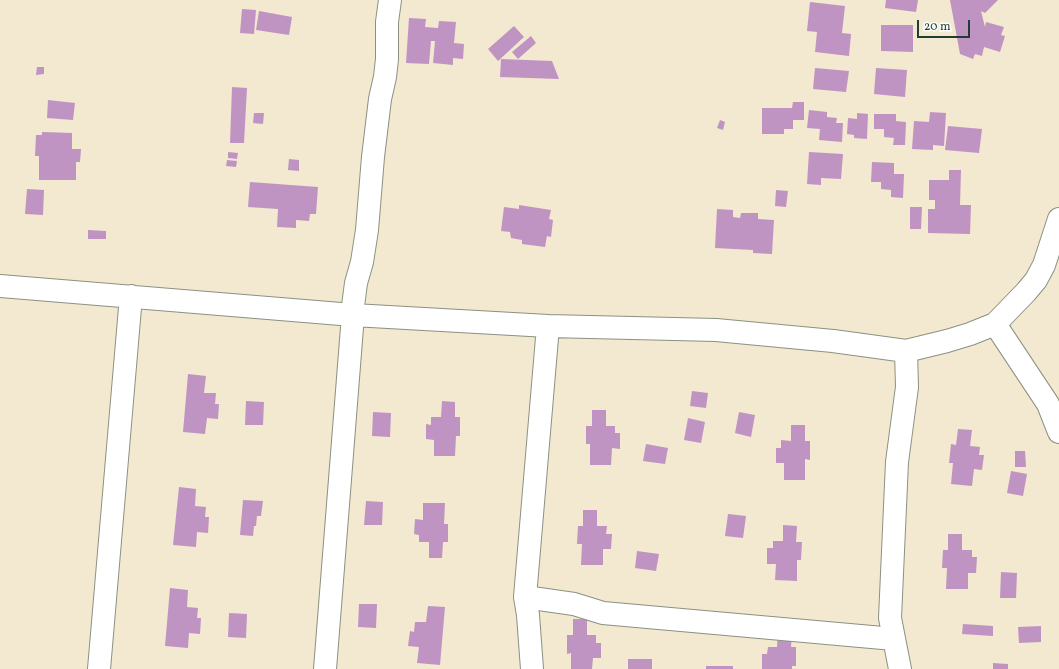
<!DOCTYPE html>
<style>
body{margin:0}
#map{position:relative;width:1059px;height:669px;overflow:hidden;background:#f3e8d0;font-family:Vollkorn,serif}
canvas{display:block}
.scale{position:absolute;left:917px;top:20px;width:53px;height:18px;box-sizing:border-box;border:2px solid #1f3d34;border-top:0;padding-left:5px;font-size:12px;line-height:14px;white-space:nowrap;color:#1f3d34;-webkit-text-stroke:3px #fdfcf7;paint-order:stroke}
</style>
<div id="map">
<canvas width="1059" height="669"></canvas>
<div class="scale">20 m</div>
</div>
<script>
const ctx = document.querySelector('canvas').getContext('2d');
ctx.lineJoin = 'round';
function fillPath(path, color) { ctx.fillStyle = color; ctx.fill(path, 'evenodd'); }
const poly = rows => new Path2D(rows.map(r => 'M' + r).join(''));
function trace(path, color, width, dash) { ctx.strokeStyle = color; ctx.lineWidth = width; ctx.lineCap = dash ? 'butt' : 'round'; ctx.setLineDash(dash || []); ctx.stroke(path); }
fillPath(poly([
 [886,0,918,0,916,12,885,8],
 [950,0,998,0,985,13,981,11,985,27,986,22,1004,27,1001,35,1005,36,1000,52,984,47,982,56,975,54,973,59,960,54],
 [810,2,845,6,842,33,851,34,849,56,815,52,817,32,807,31],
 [242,9,256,10,254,34,240,33],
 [259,11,292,17,289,35,256,30],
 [409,18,426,19,425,27,438,28,439,21,456,22,454,43,464,44,463,59,453,58,453,65,433,63,435,41,431,41,429,64,406,63],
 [881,25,913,25,913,52,881,51],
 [514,26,524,37,498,61,488,49],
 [531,36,536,43,518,59,512,52],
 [501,59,552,61,559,79,500,77],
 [37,67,44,67,44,74,36,75],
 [815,68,849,71,846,92,813,89],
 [876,68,907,70,905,97,874,94],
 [232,87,247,88,244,143,230,143],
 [48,100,75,103,73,120,47,118],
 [793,102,804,102,804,120,793,120,793,129,784,129,784,134,762,134,762,108,792,108],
 [809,110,827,112,827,117,837,118,836,123,843,123,842,142,819,140,820,129,807,128],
 [930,112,946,113,944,146,933,145,933,150,912,149,914,121,929,122],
 [254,113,264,113,263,124,253,123],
 [857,113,868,114,867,139,854,138,854,135,847,134,848,118,857,119],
 [874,114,896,114,896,121,906,122,905,145,893,145,894,138,884,137,884,129,874,129],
 [720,120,725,122,723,130,717,128],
 [948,126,982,129,979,153,945,150],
 [42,132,72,133,72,149,81,149,80,162,76,162,76,180,39,180,39,156,35,156,36,135,42,135],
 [228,152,238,153,237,159,228,158],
 [809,152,843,154,841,179,821,178,821,185,807,184],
 [289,159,299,160,299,171,288,170],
 [227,160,237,161,236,167,226,166],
 [872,162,894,163,894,174,904,174,903,198,891,197,891,190,881,189,881,182,871,182],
 [949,170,961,170,960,205,971,205,970,234,928,233,928,209,935,209,935,200,929,200,929,180,949,180],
 [250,182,318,187,316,214,310,214,309,221,296,220,296,228,277,227,278,209,248,207],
 [27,189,44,190,43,215,25,214],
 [776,190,788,191,786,207,775,206],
 [519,205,551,210,549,219,553,220,551,237,547,236,545,247,522,244,522,240,511,238,510,232,501,231,504,207,519,209],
 [910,207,922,207,921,229,910,229],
 [717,209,733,210,733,217,740,218,741,213,758,213,758,219,774,220,772,254,753,253,753,250,715,248],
 [88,230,106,231,106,239,88,239],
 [188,374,206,376,204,393,216,393,215,404,219,404,218,419,207,418,205,434,183,432],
 [692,391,708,393,706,408,690,406],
 [246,401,264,402,263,425,245,425],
 [442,401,455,402,455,417,460,417,460,436,456,436,455,456,434,456,434,440,426,439,426,424,431,425,431,417,441,417],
 [592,410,606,410,606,426,615,426,615,433,620,433,620,449,612,448,611,465,590,465,590,444,586,444,586,426,592,426],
 [373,412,391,413,390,437,372,436],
 [739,412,755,415,751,437,735,433],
 [688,418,705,422,701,443,684,440],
 [791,425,805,425,805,441,810,441,810,460,805,459,805,480,784,480,784,463,776,463,776,448,781,448,781,440,791,441],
 [958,429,972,430,970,446,980,447,979,455,984,455,982,470,974,469,972,486,951,484,953,463,949,463,951,444,956,445],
 [646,444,668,448,665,464,643,461],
 [1015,451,1025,451,1026,467,1015,467],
 [1011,471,1027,474,1023,496,1007,493],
 [179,487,196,489,195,506,206,507,205,517,209,517,208,533,197,532,196,547,173,545],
 [243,500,263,501,261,516,257,516,256,526,254,526,253,536,240,535],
 [366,501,383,502,382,525,364,525],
 [423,503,445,503,444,524,448,524,448,542,443,542,442,558,429,558,429,542,419,542,419,535,414,534,415,519,423,520],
 [583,510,597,510,597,526,607,526,606,534,612,534,611,549,603,549,603,565,581,565,582,544,577,544,578,526,583,526],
 [728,514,746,516,743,538,725,536],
 [783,525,797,526,796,542,802,542,801,560,797,560,797,581,775,580,776,564,767,564,767,548,773,548,773,541,783,541],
 [948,534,962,534,962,550,972,550,972,557,977,557,976,573,968,573,968,589,946,589,947,568,942,568,943,550,948,550],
 [637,551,659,554,656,571,635,568],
 [1001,572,1017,573,1016,598,1000,598],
 [170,588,188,590,187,607,198,608,197,618,201,618,200,634,189,633,188,648,165,646],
 [359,604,377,604,376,628,358,627],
 [428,606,445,607,440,665,417,663,419,647,408,646,410,631,414,632,415,622,426,622],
 [229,613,247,614,246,638,228,637],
 [573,619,587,619,587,635,596,635,596,643,601,643,601,658,593,658,592,669,571,669,571,653,567,654,567,635,573,635],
 [963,624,993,626,993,636,962,634],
 [1041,626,1041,642,1019,643,1018,627],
 [778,631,792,631,791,647,796,647,796,666,792,666,792,669,762,669,762,654,767,654,768,647,777,647],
 [628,659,652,659,652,669,628,669],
 [993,663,1008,664,1008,669,993,669],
 [706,666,733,666,733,669,706,669]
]), '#c094c2');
const minor = poly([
 [0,286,353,315,548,326,716,330,833,341,906,351,947,341,970,334,995,324,1026,292,1036,280,1044,265,1059,219],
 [995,324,1048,404,1059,432],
 [525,597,574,604,603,613,894,639],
 [99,669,131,296],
 [325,669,353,315,353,306,356,283,362,262,367,230,373,157,380,99,385,77,387,59,387,22,390,0],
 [532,669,528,615,525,597,548,326],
 [900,669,890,618,897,462,907,387,906,351]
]);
trace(minor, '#899282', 24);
trace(minor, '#fff', 22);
</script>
